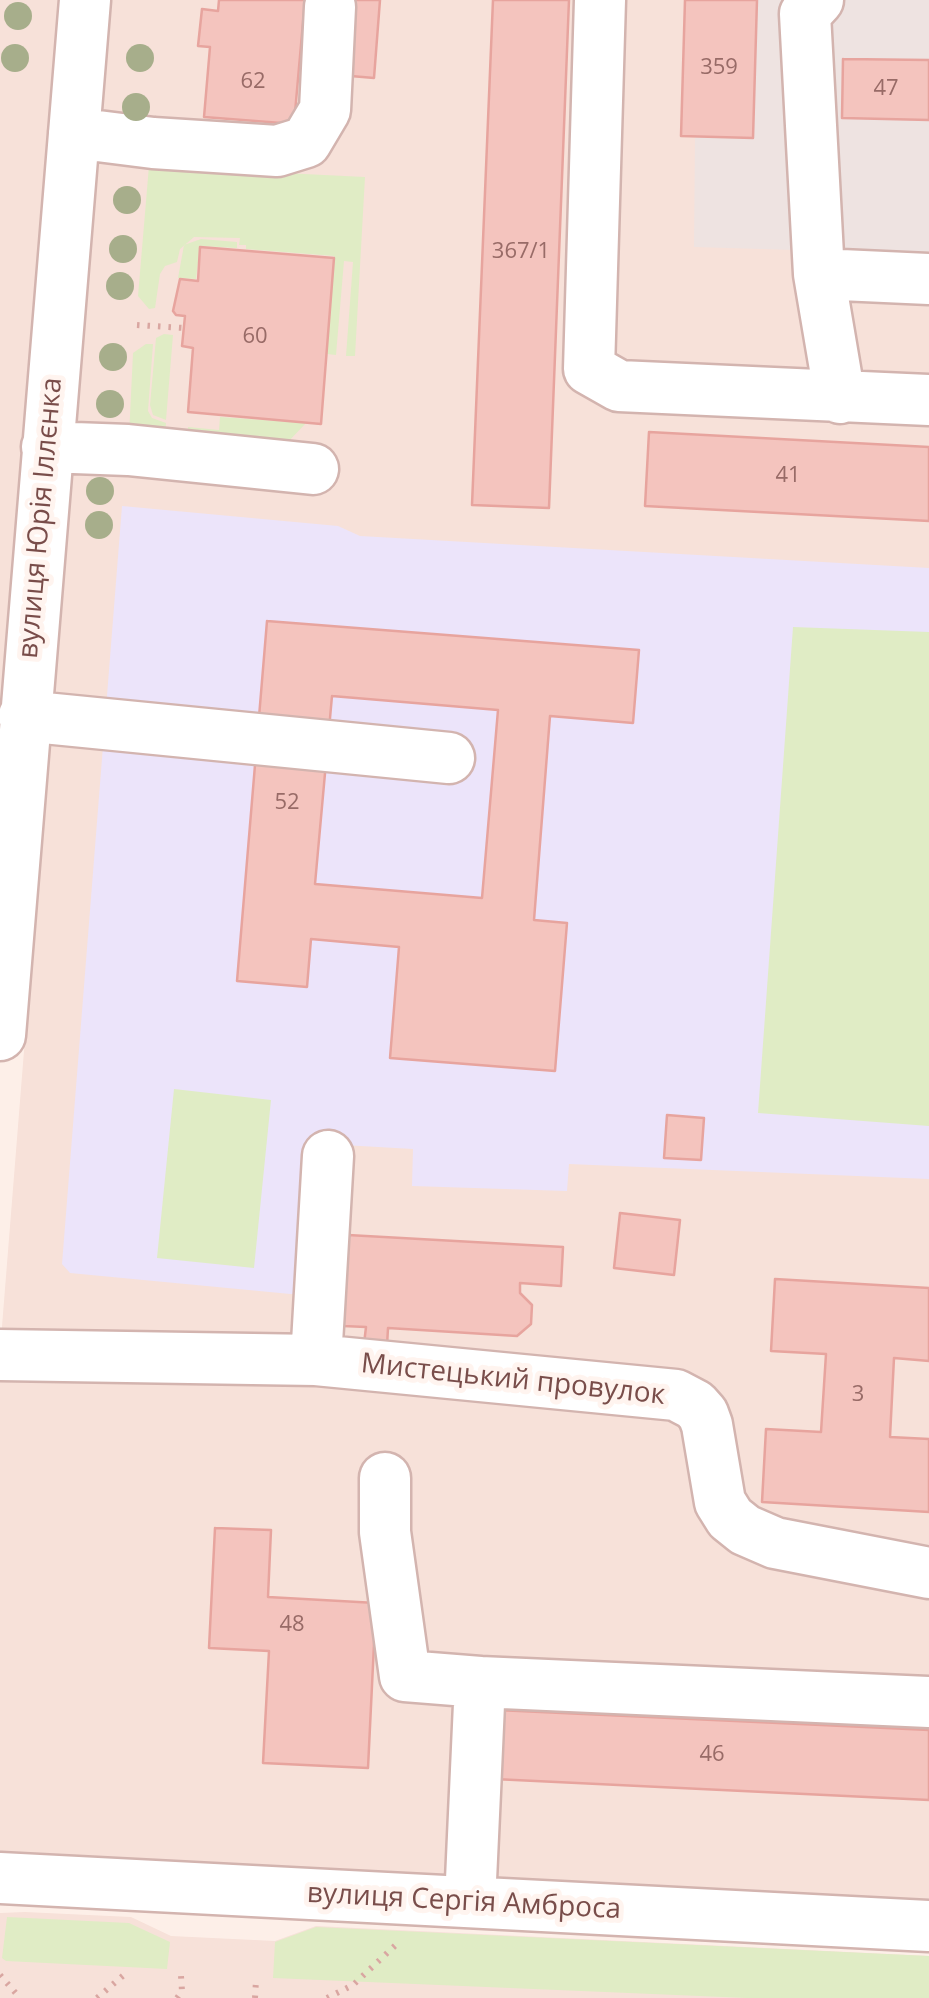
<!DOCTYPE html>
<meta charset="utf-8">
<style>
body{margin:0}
canvas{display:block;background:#fdefe8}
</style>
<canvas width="929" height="1998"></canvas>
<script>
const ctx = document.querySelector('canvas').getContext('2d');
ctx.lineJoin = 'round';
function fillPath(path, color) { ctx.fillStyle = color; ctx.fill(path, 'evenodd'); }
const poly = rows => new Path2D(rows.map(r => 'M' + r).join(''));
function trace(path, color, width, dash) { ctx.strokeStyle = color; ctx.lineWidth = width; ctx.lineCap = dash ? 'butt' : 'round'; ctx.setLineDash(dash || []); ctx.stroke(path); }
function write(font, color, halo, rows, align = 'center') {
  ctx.font = font + ' "Open Sans",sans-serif'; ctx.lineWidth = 10; ctx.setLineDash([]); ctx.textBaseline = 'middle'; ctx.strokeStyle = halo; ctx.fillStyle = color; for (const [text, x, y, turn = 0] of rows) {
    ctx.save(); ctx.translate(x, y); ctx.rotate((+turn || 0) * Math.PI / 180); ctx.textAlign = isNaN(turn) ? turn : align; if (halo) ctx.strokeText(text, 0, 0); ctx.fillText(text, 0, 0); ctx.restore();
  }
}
fillPath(poly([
 [0,0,64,0,0,763],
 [108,0,929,0,929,1908,0,1862,0,1351],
 [25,1912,131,1917,171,1936,275,1941,316,1926,929,1956,929,1998,0,1998,0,1913]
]), '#f7e1d9');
fillPath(poly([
 [685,0,929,0,929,254,694,247,695,137,681,136]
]), '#eee3e1');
fillPath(poly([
 [122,506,338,526,360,536,929,568,929,1179,569,1164,567,1191,412,1186,413,1149,343,1145,301,1295,70,1273,62,1264]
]), '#ece4fa');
fillPath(poly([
 [150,154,243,171,365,177,355,356,346,356,353,262,344,261,336,355,327,354,334,256,246,249,246,245,239,245,240,238,194,237,180,249,177,262,165,266,160,274,155,308,149,309,138,296],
 [201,239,237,242,237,248,200,246,196,279,178,278,184,245],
 [164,334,173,335,166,420,153,415,150,405,156,338],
 [146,344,153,344,148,411,152,418,166,423,165,434,129,436,133,353],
 [220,417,306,423,287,443,187,441,188,427,219,430],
 [793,627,929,632,929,1126,758,1113],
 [174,1089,271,1100,254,1268,157,1258],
 [7,1917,129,1923,170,1942,167,1969,6,1961,2,1958],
 [316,1927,929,1956,929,1998,747,1998,273,1978,275,1942]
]), '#e0ecc5');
const building = poly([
 [219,0,305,0,294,124,204,117,210,47,198,46,202,9,218,11,219,0],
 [346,0,380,0,374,78,339,75,346,0],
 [493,0,569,0,549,508,472,505,493,0],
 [685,0,757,0,753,138,681,136,685,0],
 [843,59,929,60,929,120,842,118,843,59],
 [200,247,334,258,321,424,188,412,193,348,182,346,185,316,176,315,173,311,180,279,198,281,200,247],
 [649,432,929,447,929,521,645,506,649,432],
 [267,621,639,650,633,723,550,716,534,920,567,923,555,1071,390,1058,399,947,311,939,307,987,237,981,267,621],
 [332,696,498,710,482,898,315,884,332,696],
 [667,1115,704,1118,701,1160,664,1158,667,1115],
 [620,1213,680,1220,674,1275,614,1268,620,1213],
 [348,1235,563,1247,561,1286,520,1283,520,1293,532,1305,531,1324,517,1336,388,1328,387,1346,364,1344,366,1327,343,1326,348,1235],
 [775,1279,929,1288,929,1361,894,1358,890,1437,929,1439,929,1512,762,1502,766,1429,821,1432,826,1354,771,1351,775,1279],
 [215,1528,271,1530,268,1597,376,1603,368,1768,263,1763,269,1651,209,1648,215,1528],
 [497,1710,929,1730,929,1800,494,1779,497,1710]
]);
fillPath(building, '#f4c4be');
trace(building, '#e7a49e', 2.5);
const minor = poly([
 [600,0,589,369,619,386,929,400],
 [818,0,805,14,819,274],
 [74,133,153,143,277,151,306,142,325,110,330,7],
 [840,398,819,274,929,279],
 [47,447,128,450,313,469],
 [24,716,449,758],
 [0,1035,85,0],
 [0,1355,316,1360,676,1395,695,1405,703,1414,707,1425,720,1502,730,1518,745,1530,775,1543,929,1573],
 [316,1360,328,1156],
 [385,1478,385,1532,405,1676,480,1682],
 [0,1878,929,1926],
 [470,1902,480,1682,929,1702]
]);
trace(minor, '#d3b4af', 55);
trace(poly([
 [137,325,184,328],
 [0,1975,20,1998],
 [97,1998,125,1974],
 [177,1998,182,1991,181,1976],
 [255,1998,256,1980],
 [327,1998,353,1985,400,1941]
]), '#d9a6a1', 6, [2.5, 8]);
trace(minor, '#fff', 50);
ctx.fillStyle = '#a7ae8b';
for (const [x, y] of [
 [18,16],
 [15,58],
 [140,58],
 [136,107],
 [127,200],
 [123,249],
 [120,286],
 [113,357],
 [110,404],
 [100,491],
 [99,525]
]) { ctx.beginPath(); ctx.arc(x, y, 14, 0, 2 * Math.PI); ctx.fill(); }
write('22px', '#986b67', null, [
 ["359",719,68],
 ["62",253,82],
 ["47",886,89],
 ["367/1",521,252],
 ["60",255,337],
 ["41",788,476],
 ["52",287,803],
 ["3",858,1395],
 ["48",292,1625],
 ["46",712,1755]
]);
write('28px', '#794d4a', '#fff4ef', [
 ["вулиця Юрія Іллєнка",41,518,-85],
 ["Мистецький провулок",513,1380,6],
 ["вулиця Сергія Амброса",464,1902,3]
]);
</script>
